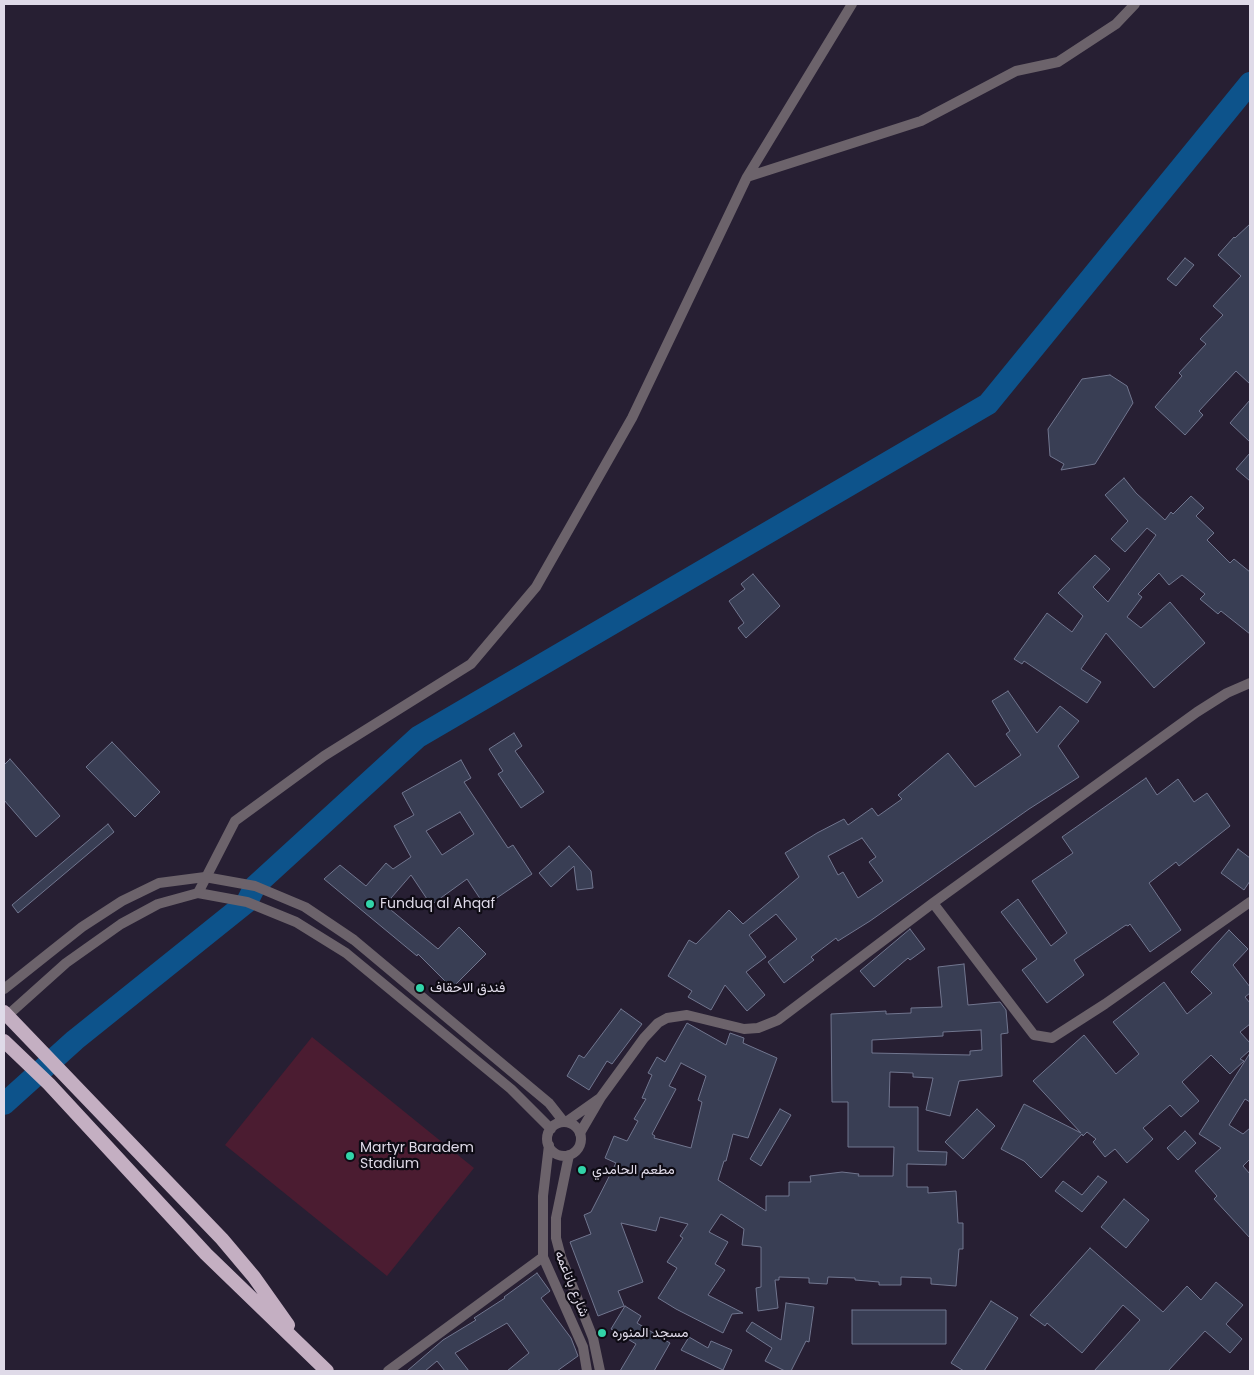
<!DOCTYPE html>
<meta charset="utf-8">
<style>
body{margin:0}
#map{position:relative;width:1254px;height:1375px;overflow:hidden;background:#271f33;font-family:Poppins,sans-serif}
canvas{display:block}
.frame{position:absolute;inset:0;border:5px solid #dfdae8;pointer-events:none}
</style>
<div id="map">
<canvas width="1254" height="1375"></canvas>
<div class="frame"></div>
</div>
<script>
const ctx = document.querySelector('canvas').getContext('2d');
ctx.lineJoin = 'round';
function fillPath(path, color) { ctx.fillStyle = color; ctx.fill(path, 'evenodd'); }
const poly = rows => new Path2D(rows.map(r => 'M' + r).join(''));
function trace(path, color, width, dash) { ctx.strokeStyle = color; ctx.lineWidth = width; ctx.lineCap = dash ? 'butt' : 'round'; ctx.setLineDash(dash || []); ctx.stroke(path); }
function write(font, color, halo, rows, align = 'center') {
  ctx.font = font + ' Poppins,Vazirmatn,sans-serif'; ctx.lineWidth = 4.5; ctx.setLineDash([]); ctx.textBaseline = 'middle'; ctx.strokeStyle = halo; ctx.fillStyle = color; for (const [text, x, y, turn = 0] of rows) {
    ctx.save(); ctx.translate(x, y); ctx.rotate((+turn || 0) * Math.PI / 180); ctx.textAlign = isNaN(turn) ? turn : align; if (halo) ctx.strokeText(text, 0, 0); ctx.fillText(text, 0, 0); ctx.restore();
  }
}
fillPath(poly([
 [312,1037,474,1168,387,1276,225,1145]
]), '#4b1c31');
trace(poly([
 [4,1104,75,1040,247,902,255,886,418,737,988,404,1250,83]
]), '#0d538b', 22);
const building = poly([
 [1250,224,1250,384,1236,371,1199,411,1203,415,1185,435,1155,407,1182,376,1179,373,1206,344,1200,339,1223,315,1213,306,1241,276,1218,255,1234,237,1235,238,1250,224],
 [1185,258,1194,265,1176,286,1167,279,1185,258],
 [1110,375,1127,386,1133,403,1095,464,1061,470,1064,464,1050,456,1048,429,1082,379,1110,375],
 [1250,400,1250,442,1230,423,1250,400],
 [1250,453,1250,481,1236,469,1250,453],
 [1124,478,1136,493,1165,520,1171,512,1173,514,1191,496,1204,508,1196,516,1214,533,1207,540,1230,563,1234,559,1250,572,1250,634,1221,611,1218,614,1200,599,1205,594,1182,575,1169,585,1159,573,1138,594,1142,597,1127,617,1141,628,1170,602,1205,643,1154,688,1106,633,1081,669,1101,682,1087,703,1024,661,1022,664,1014,659,1047,613,1072,632,1083,616,1058,593,1095,555,1110,569,1093,587,1108,602,1156,535,1147,528,1125,552,1111,539,1128,521,1105,495,1124,478],
 [753,574,780,606,746,638,738,628,744,623,729,601,745,589,741,584,753,574],
 [1008,691,1037,733,1060,706,1079,721,1058,746,1079,777,1029,809,870,921,838,941,836,938,811,957,814,960,784,983,768,962,797,939,776,914,749,935,766,957,746,972,765,995,747,1011,725,985,711,1010,688,997,692,991,668,976,689,940,696,944,729,910,743,924,799,877,785,853,817,833,844,819,848,825,872,808,878,816,902,799,898,795,948,753,975,787,1021,755,1006,734,1010,731,992,701,1008,691],
 [862,838,876,857,869,862,883,881,858,898,843,872,838,875,828,856,862,838],
 [514,733,522,746,515,751,544,792,521,808,498,774,503,771,489,749,514,733],
 [112,742,160,792,135,817,86,767,112,742],
 [10,759,60,816,36,837,4,800,4,765,10,759],
 [461,760,471,778,464,782,508,848,513,845,532,874,485,906,467,879,431,905,411,875,385,905,438,949,459,927,486,954,452,988,418,954,417,956,324,879,340,865,366,886,386,863,393,869,411,857,394,826,414,815,402,793,461,760],
 [460,812,474,834,442,855,426,831,460,812],
 [1146,778,1157,795,1178,779,1194,802,1207,793,1230,826,1179,866,1176,862,1149,883,1181,930,1150,952,1130,924,1128,926,1126,925,1074,960,1084,975,1047,1003,1022,970,1037,959,1001,912,1018,899,1051,946,1067,933,1032,881,1073,853,1062,837,1146,778],
 [108,824,114,832,18,913,12,905,108,824],
 [569,846,591,871,593,888,577,890,574,866,551,887,539,873,569,846],
 [1238,849,1250,858,1250,881,1244,890,1221,873,1238,849],
 [910,929,925,949,910,960,908,958,874,987,860,971,910,929],
 [1229,930,1248,949,1233,965,1250,987,1250,993,1245,997,1250,1003,1250,1024,1240,1032,1250,1043,1250,1050,1240,1059,1244,1061,1230,1074,1211,1055,1182,1082,1199,1101,1181,1117,1170,1105,1143,1128,1153,1139,1127,1163,1115,1149,1105,1157,1093,1142,1096,1139,1087,1132,1083,1136,1082,1134,1041,1178,1024,1161,1001,1149,1024,1104,1081,1133,1033,1081,1084,1035,1116,1074,1139,1054,1113,1022,1164,982,1187,1014,1212,993,1191,972,1229,930],
 [964,964,968,1005,1000,1002,1006,1010,1008,1033,1001,1034,1002,1076,959,1081,950,1116,926,1110,933,1078,913,1077,913,1073,890,1072,889,1107,918,1107,918,1151,947,1152,946,1165,907,1164,907,1187,928,1187,928,1193,956,1191,958,1223,963,1223,963,1249,959,1249,956,1286,931,1284,931,1278,901,1277,901,1285,879,1285,879,1282,855,1280,855,1278,828,1277,827,1284,809,1283,809,1278,779,1277,779,1280,775,1280,778,1308,758,1311,756,1288,761,1287,761,1247,742,1245,744,1229,721,1214,709,1232,728,1242,715,1264,725,1270,708,1295,743,1313,732,1314,723,1333,676,1309,658,1298,677,1268,667,1262,683,1238,680,1236,688,1224,660,1217,656,1231,621,1223,643,1282,618,1291,624,1306,598,1316,570,1242,591,1234,584,1215,591,1212,616,1163,605,1158,614,1136,627,1141,638,1121,634,1119,646,1099,642,1098,652,1075,648,1073,657,1057,665,1062,687,1023,726,1045,730,1033,744,1038,743,1043,777,1058,748,1138,733,1134,726,1161,724,1161,718,1180,766,1211,766,1196,789,1196,789,1182,811,1182,810,1176,842,1172,859,1174,858,1176,893,1176,894,1147,848,1147,848,1102,832,1102,831,1014,886,1011,886,1014,911,1013,911,1008,942,1007,938,967,964,964],
 [981,1030,982,1050,970,1051,970,1055,872,1053,872,1040,943,1036,943,1032,981,1030],
 [681,1063,706,1076,698,1100,702,1102,691,1148,654,1138,655,1136,652,1134,676,1089,669,1086,681,1063],
 [621,1009,642,1024,612,1064,607,1061,589,1090,567,1076,579,1055,584,1058,621,1009],
 [1250,1053,1250,1102,1245,1099,1229,1125,1243,1134,1250,1128,1250,1159,1243,1166,1250,1174,1250,1238,1214,1199,1217,1196,1195,1171,1221,1148,1199,1134,1250,1053],
 [780,1109,791,1115,761,1166,750,1159,780,1109],
 [977,1109,995,1126,963,1159,945,1142,977,1109],
 [1185,1131,1196,1143,1178,1160,1167,1148,1185,1131],
 [1098,1176,1107,1182,1082,1212,1055,1191,1063,1181,1082,1195,1098,1176],
 [1124,1199,1149,1220,1126,1248,1101,1227,1124,1199],
 [1090,1248,1163,1312,1187,1286,1201,1300,1216,1282,1243,1305,1226,1324,1242,1339,1230,1353,1205,1331,1168,1371,1094,1371,1140,1320,1123,1305,1082,1353,1047,1323,1045,1326,1030,1315,1090,1248],
 [537,1273,550,1291,541,1298,571,1338,578,1356,557,1371,507,1371,529,1353,507,1323,455,1353,469,1371,445,1371,437,1361,425,1371,407,1371,443,1340,476,1320,474,1318,505,1298,504,1297,537,1273],
 [991,1301,1018,1318,984,1371,964,1371,951,1363,991,1301],
 [786,1303,814,1307,809,1342,806,1341,791,1371,785,1371,765,1361,772,1348,746,1331,752,1322,781,1340,786,1303],
 [625,1306,641,1316,637,1323,670,1343,654,1371,620,1371,636,1344,611,1329,625,1306],
 [852,1310,946,1310,946,1344,852,1344,852,1310],
 [689,1337,708,1348,711,1341,732,1350,723,1370,681,1350,689,1337]
]);
fillPath(building, '#393e54');
trace(building, '#71768f', 1);
trace(poly([
 [747,177,921,121,1016,71,1058,62,1116,24,1135,4],
 [198,893,235,821,324,756,471,664,536,587,632,418,747,177,852,4],
 [933,903,1034,1035,1052,1038,1105,1004,1250,902],
 [566,1122,600,1098],
 [580,1133,601,1097,644,1038,658,1023,667,1018,687,1015,744,1029,758,1028,778,1020,933,903,1197,712,1227,693,1250,683],
 [388,1371,543,1257]
]), '#6c636b', 10);
trace(poly([
 [4,989,82,927,122,901,159,883,205,877,255,886,305,907,354,940,549,1103,564,1122],
 [8,1015,66,963,121,924,158,904,198,893,247,902,296,922,346,953,511,1089,551,1129],
 '547 1139a17 17 0 1 1 34 0a17 17 0 1 1-34 0Z',
 [549,1145,543,1196,543,1257,583,1347,587,1371],
 [569,1155,556,1218,556,1238,561,1257,593,1338,600,1371]
]), '#6c636b', 10);
trace(poly([
 [4,1012,222,1239,254,1277,288,1325],
 [4,1041,49,1084,206,1254,327,1371]
]), '#c4afc2', 14);
for (const [x, y, r, color] of [
 [370,904,5,"#32d4a9"],
 [420,988,5,"#32d4a9"],
 [350,1156,5,"#32d4a9"],
 [582,1170,5,"#32d4a9"],
 [602,1333,5,"#32d4a9"]
]) { const dot = new Path2D(); dot.arc(x, y, r, 0, 2 * Math.PI); ctx.fillStyle = color; ctx.fill(dot); trace(dot, '#0e0b14', 2); }
write('14px', '#dfdae8', '#0e0b14', [
 ["Funduq al Ahqaf",380,904],
 ["فندق الاحقاف",430,988],
 ["Martyr Baradem",360,1148],
 ["Stadium",360,1164],
 ["مطعم الحامدي",592,1170],
 ["مسجد المنوره",612,1333]
], 'left');
write('14px', '#dfdae8', '#0e0b14', [
 ["شارع باناعمه",571,1284,68]
]);
</script>
